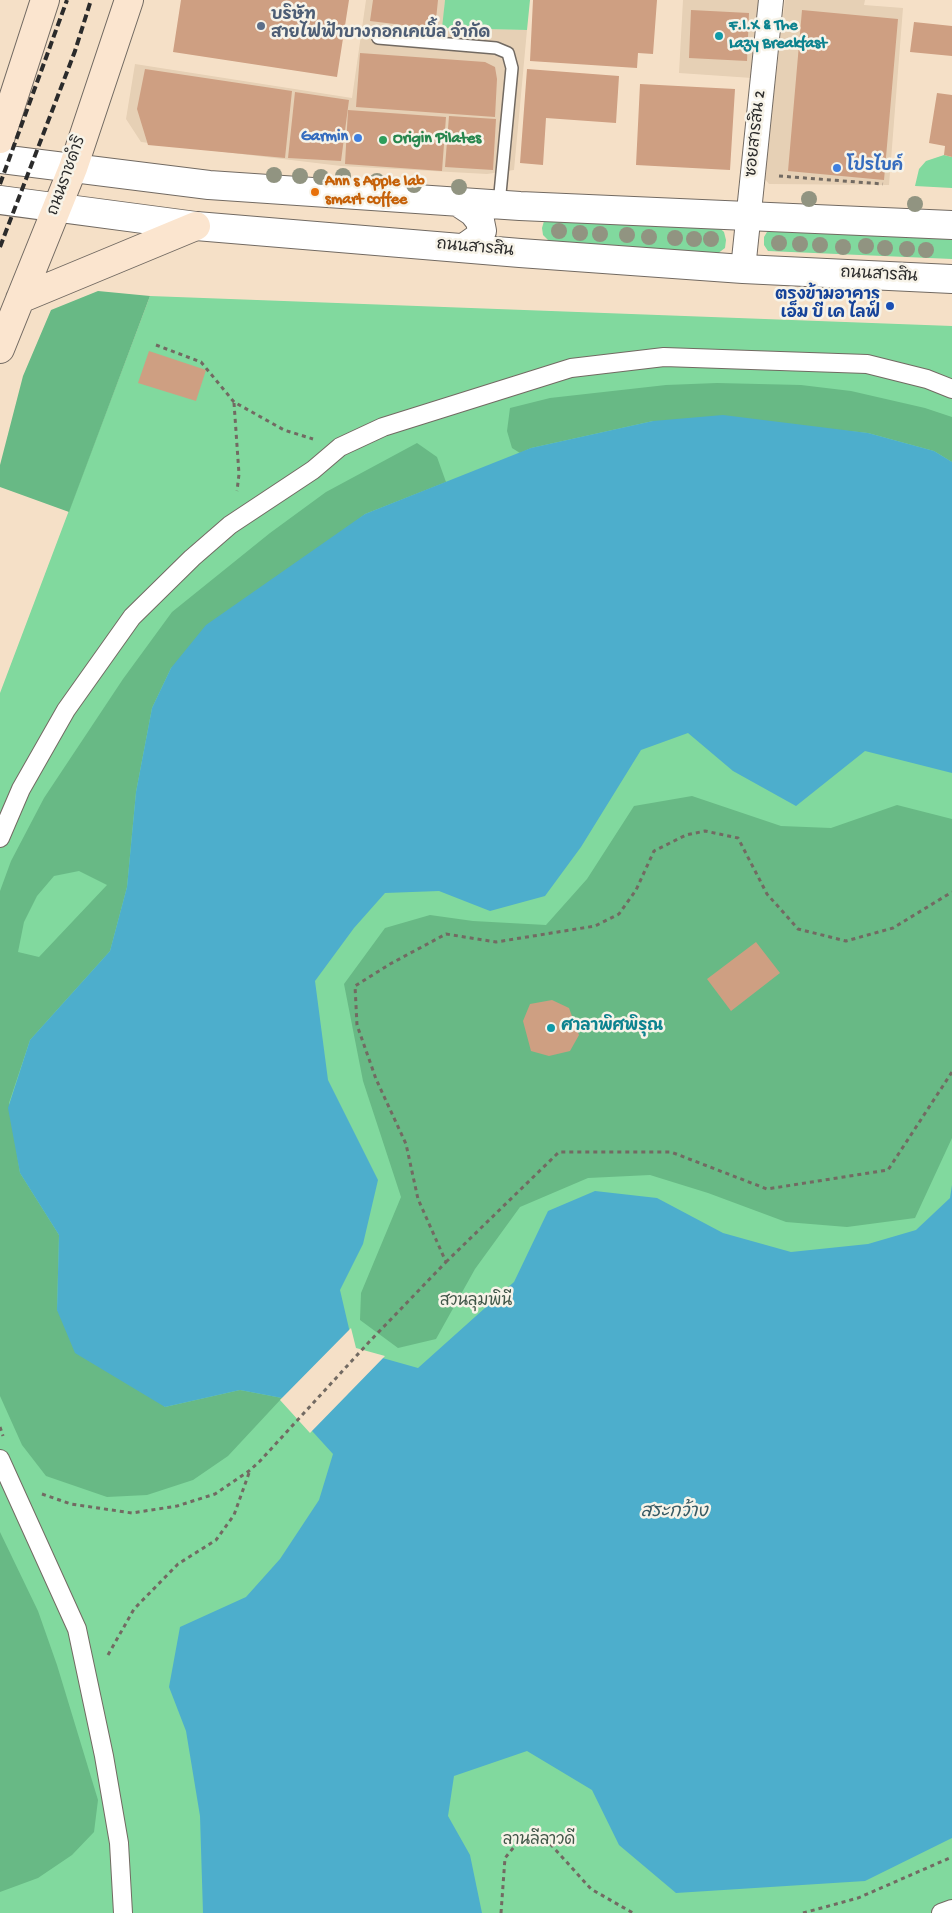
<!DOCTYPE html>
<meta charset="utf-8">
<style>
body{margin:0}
canvas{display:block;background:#f5e0c7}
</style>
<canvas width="952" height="1913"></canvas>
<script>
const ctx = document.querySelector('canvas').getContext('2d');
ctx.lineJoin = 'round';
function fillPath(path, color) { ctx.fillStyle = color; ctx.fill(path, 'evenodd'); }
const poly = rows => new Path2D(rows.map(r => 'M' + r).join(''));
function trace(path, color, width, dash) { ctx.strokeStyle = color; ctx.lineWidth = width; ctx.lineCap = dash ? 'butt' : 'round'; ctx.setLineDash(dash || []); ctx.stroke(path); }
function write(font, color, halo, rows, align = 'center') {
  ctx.font = font + ' "Gochi Hand","Playpen Sans Thai",sans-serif'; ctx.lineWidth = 5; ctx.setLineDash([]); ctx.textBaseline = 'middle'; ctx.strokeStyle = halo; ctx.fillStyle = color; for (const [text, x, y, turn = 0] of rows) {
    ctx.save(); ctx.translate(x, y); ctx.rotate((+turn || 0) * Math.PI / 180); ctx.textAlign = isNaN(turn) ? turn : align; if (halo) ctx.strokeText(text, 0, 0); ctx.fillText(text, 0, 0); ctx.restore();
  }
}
fillPath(poly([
 [366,0,445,0,443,28,527,30,514,170,487,174,341,166,141,142,126,119,135,64,352,98],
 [683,0,763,0,752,78,679,73],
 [785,0,865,0,864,5,903,8,889,185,769,184,764,178]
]), '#e6d0b5');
fillPath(poly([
 [445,0,530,0,527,30,442,28],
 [944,155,952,157,952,188,915,186,919,169,926,161],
 [556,216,715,224,724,232,726,240,725,248,717,254,551,243,543,235,542,228,544,221],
 [773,230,952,238,952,259,768,251,764,245,764,237,767,232],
 [150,296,952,326,952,1913,0,1913,0,693]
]), '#81d99e');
fillPath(poly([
 [98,291,150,296,69,512,0,487,0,465,23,376,51,310],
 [717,383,801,385,851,391,925,408,952,417,952,462,934,451,868,433,809,427,653,421,531,448,520,453,512,448,507,431,510,408,550,398,666,385],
 [417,443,437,457,446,482,365,514,171,668,152,708,136,792,127,887,110,951,30,1040,9,1103,20,1173,59,1235,57,1310,165,1407,240,1390,282,1398,228,1456,193,1480,147,1495,107,1497,46,1476,22,1445,0,1396,0,891,11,861,44,798,123,679,172,612,270,533,326,492],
 [79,871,107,885,39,957,18,952,24,922,37,896,54,876],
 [692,796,781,826,831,828,897,805,952,819,952,1138,915,1218,847,1227,786,1222,708,1193,650,1175,588,1178,520,1207,475,1269,436,1339,398,1348,360,1320,361,1293,401,1197,363,1081,344,984,385,928,430,915,473,921,546,925,587,879,634,806],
 [0,1532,38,1611,57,1665,98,1800,94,1832,72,1855,38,1878,0,1892]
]), '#68b985');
fillPath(poly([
 [723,415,868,433,934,451,952,462,952,773,865,751,796,806,733,771,688,733,641,750,581,847,545,896,490,911,439,891,385,893,354,928,315,981,328,1080,378,1180,363,1244,340,1290,354,1350,418,1368,514,1282,548,1211,595,1191,657,1198,723,1233,791,1252,868,1244,916,1230,950,1198,952,1185,952,1838,865,1881,676,1893,619,1845,592,1790,527,1751,454,1776,448,1816,470,1855,482,1913,203,1913,200,1816,186,1731,169,1687,180,1627,246,1597,280,1559,319,1500,333,1454,282,1398,240,1390,165,1407,75,1353,57,1310,59,1235,20,1173,8,1108,30,1040,110,951,127,887,136,792,152,708,171,668,206,625,365,514,531,448,653,421]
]), '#4daecc');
fillPath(poly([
 [351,1328,356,1348,385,1356,310,1433,280,1400]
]), '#f5e0c7');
fillPath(poly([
 [181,0,349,0,337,77,173,52],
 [373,0,438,0,435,29,370,21],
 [533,0,657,0,653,54,638,53,637,68,530,61],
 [691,10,749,13,747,61,689,58],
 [802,10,898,19,884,180,788,171],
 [914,22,952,26,952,56,910,52],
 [360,53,485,62,495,67,497,79,495,117,356,107],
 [145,69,292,91,285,158,148,145,137,109],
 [527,69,619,76,616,123,546,118,543,165,520,163],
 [640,84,735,89,730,170,636,165],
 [295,92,349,100,341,161,288,158],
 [937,93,952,95,952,157,944,155,945,146,929,143],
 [348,110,446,117,442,171,345,164],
 [449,116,496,119,493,170,445,167],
 [149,351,206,370,196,401,138,383],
 [756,942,780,973,731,1011,707,979],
 [552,1000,569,1008,579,1035,570,1051,549,1056,531,1051,523,1021,530,1004]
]), '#ce9f82');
const service = poly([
 [378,38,496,48,508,53,512,68,499,204]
]);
const pedestrian = poly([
 [0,838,21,789,66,710,132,617,192,558,230,525,313,470,340,447,383,427,571,368,664,357,867,364,927,379,952,389],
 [0,1459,77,1629,104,1756,119,1843,123,1913],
 [941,1913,952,1909]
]);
const minor = poly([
 [743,269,771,0]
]);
const tertiary = poly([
 [0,159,209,185,520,206,952,225],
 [0,200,196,226,520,253,743,269,952,279],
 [458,202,473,212,480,221,482,231,478,238,464,248]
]);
const secondary = poly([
 [0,139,45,0],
 [20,299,196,226],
 [0,349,73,168,129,0]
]);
trace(service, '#726a62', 14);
trace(pedestrian, '#726a62', 20);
trace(minor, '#726a62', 26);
trace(tertiary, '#726a62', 30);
trace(secondary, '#726a62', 30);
trace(poly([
 [779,176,883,184],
 [156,345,201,362,234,402,284,430,313,439],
 [234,403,239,474,237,491],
 [446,1262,559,1152,671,1152,767,1189,888,1170,952,1072],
 [0,1427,3,1436],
 [42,1494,71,1504,132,1513,177,1506,215,1494,249,1471,260,1461,370,1341,446,1262,418,1199,406,1144,376,1079,357,1025,355,986,390,964,446,934,496,942,595,926,619,914,636,890,654,851,686,835,705,831,738,838,767,894,798,929,846,941,893,928,952,892],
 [108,1655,134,1609,178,1564,216,1540,234,1515,249,1473],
 [501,1913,505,1858,519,1841,544,1837,591,1889,633,1913],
 [803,1913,858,1898,952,1857]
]), '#726a62', 3, [4, 4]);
trace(service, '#fff', 11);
trace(pedestrian, '#fff', 18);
trace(minor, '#fff', 24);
trace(tertiary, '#fff', 28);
trace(secondary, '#fbe5cf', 28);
trace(poly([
 [0,184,67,0],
 [0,247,75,51,91,0]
]), '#2b2b2b', 4, [8, 4]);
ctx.fillStyle = '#919481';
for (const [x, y] of [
 [274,175],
 [300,176],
 [343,176],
 [321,177],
 [377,181],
 [414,185],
 [459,187],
 [809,199],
 [915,204],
 [559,231],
 [580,233],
 [600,234],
 [627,235],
 [649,237],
 [675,238],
 [694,239],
 [711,239],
 [779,243],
 [800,244],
 [820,245],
 [866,246],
 [843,247],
 [885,248],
 [907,249],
 [926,250]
]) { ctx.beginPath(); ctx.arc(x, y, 8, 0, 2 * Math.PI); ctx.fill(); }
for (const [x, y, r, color] of [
 [261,26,5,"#5c6f8a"],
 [719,36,5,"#0f9aa8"],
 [358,138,5,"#3f7fe0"],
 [383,140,5,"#2e9e5b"],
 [837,168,5,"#3f7fe0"],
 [315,192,5,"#e8710a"],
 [890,306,5,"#1a4fb4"],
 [551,1028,5,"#0f9aa8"]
]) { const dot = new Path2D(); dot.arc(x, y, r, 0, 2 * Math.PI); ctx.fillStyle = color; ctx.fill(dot); trace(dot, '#f7f3e8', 2); }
write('bold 16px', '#4e5e75', '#f7f3e8', [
 ["บริษัท",271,17],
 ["สายไฟฟ้าบางกอกเคเบิ้ล จำกัด",271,35]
], 'left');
write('bold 16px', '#0d838f', '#f7f3e8', [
 ["F.I.X & The",729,27],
 ["Lazy Breakfast",729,45],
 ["ศาลาพิศพิรุณ",561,1028]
], 'left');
write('16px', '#2b2b2b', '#f7f3e8', [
 ["ซอยสารสิน 2",757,134,-84],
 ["ถนนราชดำริ",68,176,-70],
 ["ถนนสารสิน",475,249,5],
 ["ถนนสารสิน",879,276,3]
]);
write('bold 16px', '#366cbe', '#f7f3e8', [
 ["Garmin",348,138],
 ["โปรไบค์",847,168,"left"]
], 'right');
write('bold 16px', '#27864d', '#f7f3e8', [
 ["Origin Pilates",393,140]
], 'left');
write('bold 16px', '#c56008', '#f7f3e8', [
 ["Ann s Apple lab",325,183],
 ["smart coffee",325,201]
], 'left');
write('bold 16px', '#164399', '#f7f3e8', [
 ["ตรงข้ามอาคาร",880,297],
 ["เอ็ม บี เค ไลฟ์",880,315]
], 'right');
write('16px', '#405648', '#f7f3e8', [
 ["สวนลุมพินี",476,1303],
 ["ลานลีลาวดี",539,1842]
]);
write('italic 18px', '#375963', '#f7f3e8', [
 ["สระกว้าง",674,1513]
]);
</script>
